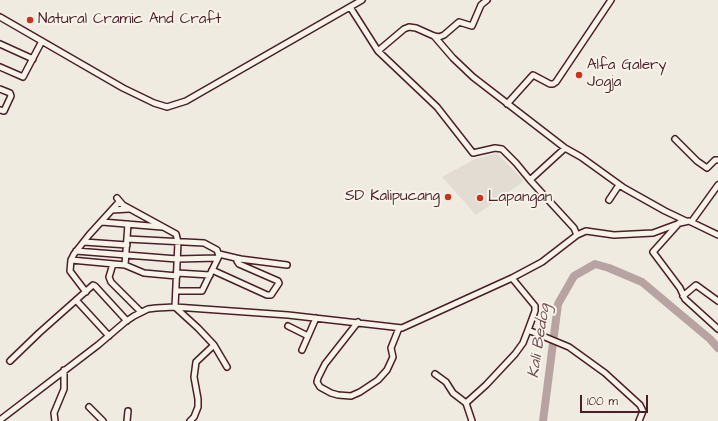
<!DOCTYPE html>
<style>
body{margin:0}
#map{position:relative;width:718px;height:421px;overflow:hidden;background:#f0ebe0;font-family:"Architects Daughter",sans-serif}
canvas{display:block}
.scale{position:absolute;left:580px;top:395px;width:68px;height:18px;box-sizing:border-box;border:2px solid #4a1f2b;border-top:0;padding-left:5px;font-size:12px;line-height:14px;white-space:nowrap;color:#4a1f2b;-webkit-text-stroke:3px #f7f3e8;paint-order:stroke}
</style>
<div id="map">
<canvas width="718" height="421"></canvas>
<div class="scale">100 m</div>
</div>
<script>
const ctx = document.querySelector('canvas').getContext('2d');
ctx.lineJoin = 'round';
function fillPath(path, color) { ctx.fillStyle = color; ctx.fill(path, 'evenodd'); }
const poly = rows => new Path2D(rows.map(r => 'M' + r).join(''));
function trace(path, color, width, dash) { ctx.strokeStyle = color; ctx.lineWidth = width; ctx.lineCap = dash ? 'butt' : 'round'; ctx.setLineDash(dash || []); ctx.stroke(path); }
function write(font, color, halo, rows, align = 'center') {
  ctx.font = font + ' "Architects Daughter",sans-serif'; ctx.lineWidth = 4; ctx.setLineDash([]); ctx.textBaseline = 'middle'; ctx.strokeStyle = halo; ctx.fillStyle = color; for (const [text, x, y, turn = 0] of rows) {
    ctx.save(); ctx.translate(x, y); ctx.rotate((+turn || 0) * Math.PI / 180); ctx.textAlign = isNaN(turn) ? turn : align; if (halo) ctx.strokeText(text, 0, 0); ctx.fillText(text, 0, 0); ctx.restore();
  }
}
fillPath(poly([
 [497,153,524,181,476,215,442,177,475,159]
]), '#e3dcd2');
trace(poly([
 [543,421,558,304,574,276,595,264,609,268,642,282,710,339,718,348]
]), '#b7a4a2', 8);
const street = poly([
 [350,7,378,51,437,107,473,153,495,148,502,149,516,163,530,180,574,228,577,235],
 [0,17,123,88,154,103,167,107,186,101,362,0],
 [434,36,453,58,473,77,565,148,581,157,624,188,665,211,686,221],
 [0,44,33,59],
 [378,51,404,29,409,27,416,28,434,36,439,37,444,35,459,22,472,26,481,5,487,0],
 [0,67,23,77,42,41],
 [0,89,10,93,11,96,4,111,0,110],
 [507,104,533,75,550,84,553,84,556,82,611,0],
 [675,139,697,161,707,168,715,160,718,160],
 [530,180,565,148],
 [117,198,123,205,176,234,178,242,175,307,198,328,214,345,227,367],
 [609,200,619,185],
 [112,210,129,209],
 [692,221,718,185],
 [102,222,162,227],
 [679,223,653,252,680,288,685,299,718,329],
 [127,239,204,243,217,250,219,256,202,291,176,291],
 [84,242,127,245],
 [76,251,177,259,218,258],
 [219,254,240,259,287,265],
 [71,260,125,265,144,273,177,276],
 [113,264,109,277,111,282,141,312],
 [125,265,128,224],
 [212,270,267,295,271,295,279,283,278,281,239,264,237,261,240,259],
 [177,273,210,275],
 [86,292,70,271,71,260,74,254,89,235,119,202],
 [683,296,696,285,718,301],
 [76,300,109,336],
 [358,322,325,364,318,378,317,382,320,387,331,393,338,395,351,396,360,392,378,380,387,370,393,357,391,348,399,328],
 [288,326,308,336],
 [528,330,569,347,605,373,640,405,643,411,639,421],
 [302,350,316,318],
 [10,361,39,333,93,285,95,286,127,321],
 [435,374,446,382,453,393,466,403,472,421],
 [466,403,486,385,515,354,523,343,528,330,535,311,535,306,512,278],
 [89,407,103,421],
 [0,420,98,345,125,322,134,316,148,309,156,308,175,307,288,315,402,328,512,278,542,262,577,235,586,231,614,235,653,233,680,223,689,221,718,235],
 [55,421,54,413,64,389,64,370],
 [127,421,128,411],
 [190,421,194,417,198,407,198,399,194,377,196,362,214,345]
]);
trace(street, '#4a1f2b', 8);
trace(street, '#f7f3e8', 5);
for (const [x, y, r, color] of [
 [30,20,4,"#c8321e"],
 [579,75,4,"#c8321e"],
 [448,197,4,"#c8321e"],
 [480,198,4,"#c8321e"]
]) { const dot = new Path2D(); dot.arc(x, y, r, 0, 2 * Math.PI); ctx.fillStyle = color; ctx.fill(dot); trace(dot, '#f7f3e8', 1.5); }
write('15px', '#4a1f2b', '#f7f3e8', [
 ["Natural Cramic And Craft",38,20],
 ["Alfa Galery",587,66],
 ["Jogja",587,83],
 ["SD Kalipucang",440,197,"right"],
 ["Lapangan",488,198]
], 'left');
write('italic 16px', '#704e55', '#f7f3e8', [
 ["Kali Bedog",540,341,-81]
]);
</script>
